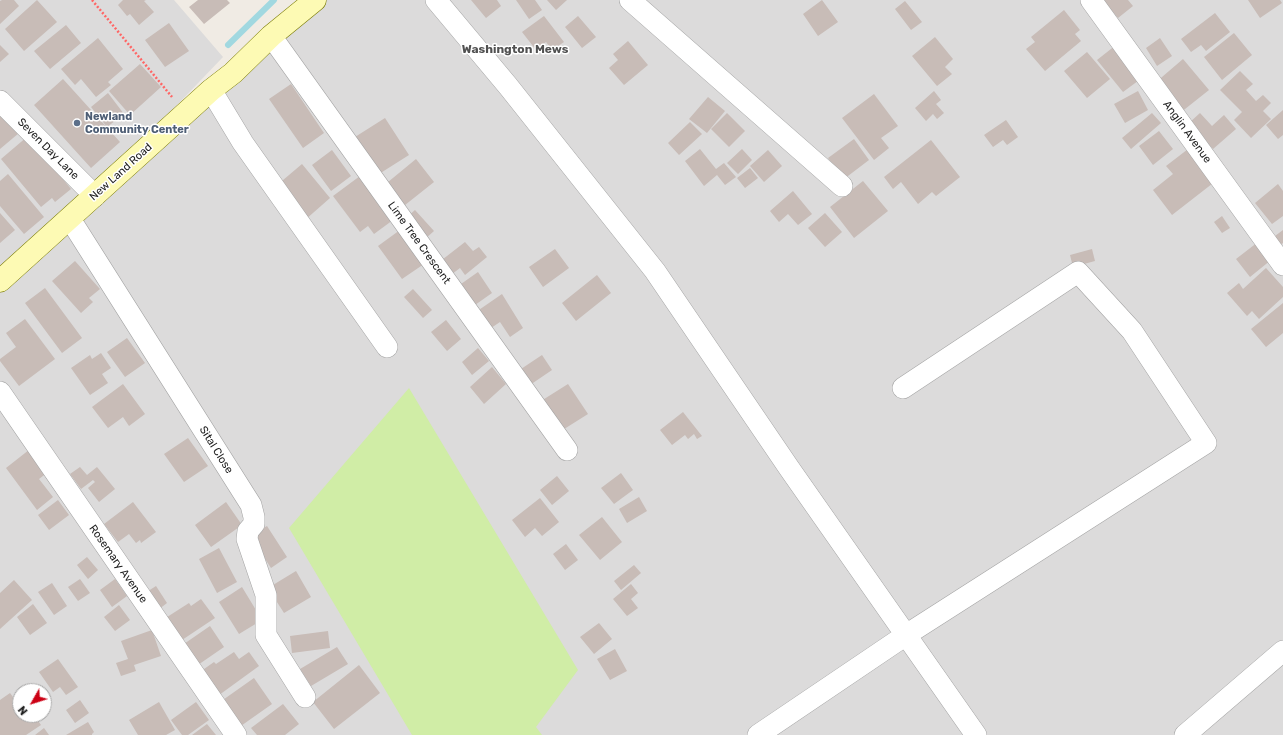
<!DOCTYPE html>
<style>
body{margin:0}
#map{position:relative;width:1283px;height:735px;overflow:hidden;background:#f0ebe4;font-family:Rubik,sans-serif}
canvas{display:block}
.north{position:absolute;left:12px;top:683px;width:40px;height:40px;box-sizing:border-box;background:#fff;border:1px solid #a5a5a5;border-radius:50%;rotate:231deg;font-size:11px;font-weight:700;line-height:16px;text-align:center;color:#1e1e1e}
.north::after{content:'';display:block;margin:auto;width:14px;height:18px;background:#cc0014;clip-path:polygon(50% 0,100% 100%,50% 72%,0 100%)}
</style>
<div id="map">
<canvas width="1283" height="735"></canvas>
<div class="north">N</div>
</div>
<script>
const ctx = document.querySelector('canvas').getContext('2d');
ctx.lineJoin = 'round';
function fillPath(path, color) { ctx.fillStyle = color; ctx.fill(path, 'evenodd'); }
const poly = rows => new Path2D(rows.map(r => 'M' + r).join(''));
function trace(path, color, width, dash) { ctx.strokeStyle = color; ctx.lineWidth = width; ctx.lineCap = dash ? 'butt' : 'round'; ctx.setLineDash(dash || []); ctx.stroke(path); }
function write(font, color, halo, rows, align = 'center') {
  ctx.font = font + ' Rubik,sans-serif'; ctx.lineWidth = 3; ctx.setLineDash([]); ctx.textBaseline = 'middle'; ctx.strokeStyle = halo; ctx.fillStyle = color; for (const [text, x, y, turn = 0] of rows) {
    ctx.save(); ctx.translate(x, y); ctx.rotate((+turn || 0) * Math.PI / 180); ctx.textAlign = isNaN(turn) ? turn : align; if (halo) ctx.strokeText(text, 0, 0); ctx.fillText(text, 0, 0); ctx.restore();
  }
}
fillPath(poly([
 [0,0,174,0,223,57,178,104,99,191,315,0,1283,0,1283,735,0,735],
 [20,691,44,691,44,715,20,715]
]), '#dcdbdb');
fillPath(poly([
 [409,388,578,670,536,727,542,735,412,735,289,528]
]), '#d0eda6');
trace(poly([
 [228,45,274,0]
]), '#a1d8e0', 6);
fillPath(poly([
 [2,0,14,0,19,6,0,24,0,1],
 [37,0,57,22,24,51,5,29],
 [123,0,146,0,144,1,154,12,139,25,130,14,127,16,118,5],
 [198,0,227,0,230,3,204,24,189,7],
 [471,0,497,0,501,6,486,18],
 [516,0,535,0,542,10,529,19],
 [547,0,567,0,556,10],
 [822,0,838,22,818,36,803,14],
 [1103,0,1128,0,1133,6,1118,18],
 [1248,0,1280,0,1282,3,1260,18],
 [905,1,922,22,911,30,895,9],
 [1064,10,1080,30,1075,34,1081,41,1045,71,1026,49,1035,42,1031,37],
 [1215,13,1230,32,1206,51,1201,45,1191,52,1181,39],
 [544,16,564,42,552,50,546,42,536,50,522,32],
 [578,16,596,37,582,48,565,27],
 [169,23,189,51,165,67,145,40],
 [66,25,81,43,50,69,34,51],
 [1234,33,1252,55,1222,80,1204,57],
 [935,37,953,59,945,67,952,74,937,86,912,56],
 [98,38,123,69,108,82,111,85,96,97,81,79,75,85,61,69],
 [1160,38,1172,56,1157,66,1146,48],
 [628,41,648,65,624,85,609,68,618,60,613,54],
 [0,45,9,54,0,62],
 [1116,45,1142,78,1123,92,1097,60],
 [1087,52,1110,79,1087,98,1064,71],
 [1183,59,1209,90,1180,113,1155,83],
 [140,64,161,87,130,115,109,91],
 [1240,71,1253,84,1246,90,1256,101,1263,95,1271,103,1263,111,1271,119,1251,138,1234,120,1242,112,1220,90],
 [63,79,120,142,91,168,34,105],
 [291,84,324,133,303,148,269,99],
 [934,91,941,100,936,104,944,113,937,119,933,114,926,121,915,108],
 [1138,91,1148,110,1125,123,1114,104],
 [108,93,124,114,107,127,91,107],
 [874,94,898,126,881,138,889,148,874,160,842,118],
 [708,97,725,111,707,133,689,119],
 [1283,110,1283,135,1278,139,1266,125],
 [0,111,19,133,0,149],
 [727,113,745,131,729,147,711,129],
 [1152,113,1161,123,1131,149,1122,138],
 [1200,113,1212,126,1224,115,1236,129,1213,149,1189,123],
 [385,118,409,155,379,174,355,137],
 [1006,120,1018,137,1007,145,1003,140,993,147,984,135],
 [690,122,702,134,679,155,668,143],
 [1159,131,1173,149,1153,165,1139,146],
 [28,136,71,189,55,202,52,198,41,207,1,159],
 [854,139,869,160,844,179,828,158],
 [931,140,960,177,936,196,932,192,918,204,901,182,893,189,884,177],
 [1192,146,1217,180,1172,215,1153,190,1173,174,1166,166],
 [700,149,716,169,724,163,736,177,725,185,717,175,704,186,685,161],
 [742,149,752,160,738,174,727,163],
 [332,150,351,176,331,191,312,165],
 [768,150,782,166,764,182,750,166],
 [416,159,434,182,400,209,382,187],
 [302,164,330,198,305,220,276,186],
 [750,168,758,178,745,188,737,178],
 [8,174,44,217,24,234,0,206,0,181],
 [360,176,393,220,374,234,368,226,360,232,333,196],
 [863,181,888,211,854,238,830,207],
 [1278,184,1283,191,1283,216,1272,224,1255,203],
 [793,191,812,214,798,225,788,214,779,222,770,211],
 [415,210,434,231,425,239,406,218],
 [0,213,15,230,0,243],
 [825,213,842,232,825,247,808,228],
 [1222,216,1230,228,1222,233,1214,222],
 [400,230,424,264,402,279,378,246],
 [1283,230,1283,243,1277,247,1271,239],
 [465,242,473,251,479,247,487,257,465,275,460,268,448,277,438,263],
 [1258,242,1271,260,1250,277,1236,259],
 [555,249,569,268,543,287,529,267],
 [1092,249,1095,261,1073,267,1070,255],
 [75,261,100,289,89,298,93,302,81,313,52,281],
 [1266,268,1283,287,1283,297,1259,319,1252,311,1247,316,1227,293,1239,283,1243,289],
 [478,272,492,293,475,305,461,284],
 [597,275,611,293,576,321,562,303],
 [45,288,82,338,62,353,25,303],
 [413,289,432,310,423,318,404,297],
 [502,294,523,328,510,337,500,322,485,332,473,314],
 [1283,303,1283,333,1266,347,1251,329],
 [25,319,55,359,19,386,0,361,0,359,16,347,6,333],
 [446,320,461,339,447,351,431,332],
 [127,338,145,363,125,377,107,352],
 [478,348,489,361,472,375,462,362],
 [101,353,111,368,102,374,108,383,90,395,71,368,90,355,92,359],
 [542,355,552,370,527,387,518,371],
 [492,367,506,384,484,404,470,387],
 [123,384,145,414,129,426,123,417,108,428,92,407],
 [568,384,588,414,561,431,541,401],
 [683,412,702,436,697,439,694,434,688,439,685,435,672,445,660,430],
 [188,438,208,466,184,482,164,454],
 [34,446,52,469,39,479,53,497,37,510,6,468],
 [80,467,87,475,97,467,115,489,99,502,88,488,95,482,93,480,81,489,70,474],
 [621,473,633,490,614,504,601,488],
 [557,476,569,491,552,505,540,490],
 [639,497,647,511,627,523,619,509],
 [540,498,559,522,542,536,535,528,525,537,512,520],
 [58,500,69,515,49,530,38,515],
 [133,502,156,532,141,543,140,540,136,543,129,534,118,542,104,524],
 [226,502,242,525,211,547,195,525],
 [602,517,622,542,600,560,579,535],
 [267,526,287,557,271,568,250,536],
 [566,544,578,560,565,570,553,554],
 [219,548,237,582,217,593,199,559],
 [87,557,98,570,88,579,77,565],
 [634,565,641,573,621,590,614,581],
 [296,571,311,597,284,613,268,588],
 [80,579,90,593,78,601,68,587],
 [115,579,127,596,112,607,100,590],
 [14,580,32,600,0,629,0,593],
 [52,583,67,606,54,615,38,592],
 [631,584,638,593,631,599,638,608,627,616,613,599],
 [156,586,167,603,154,613,142,595],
 [242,587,262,620,239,634,219,602],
 [201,599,215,618,179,642,164,619,189,603,191,606],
 [33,604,47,623,30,635,17,617],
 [119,605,130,620,115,631,104,617],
 [599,623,612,639,594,654,580,637],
 [210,626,224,647,195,667,181,646],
 [152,630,161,656,134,665,136,671,121,676,116,663,128,659,121,641],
 [328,631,330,648,292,653,290,636],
 [337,647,348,664,311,686,300,669],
 [615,649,627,671,610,680,597,659],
 [234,652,239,659,249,652,259,666,215,698,197,674,214,662,216,664],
 [58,659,78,687,66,695,60,687,53,692,39,672],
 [359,665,380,693,334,729,313,702],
 [254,678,272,704,238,728,220,702],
 [10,693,16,701,20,698,20,715,34,715,41,725,26,735,0,735,0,700],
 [80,700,89,713,75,723,66,710],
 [159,702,175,730,166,735,138,735,129,720],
 [196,702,209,720,188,735,182,735,171,720],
 [283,704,299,724,285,735,257,735,251,728],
 [88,722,94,732,92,734,92,735,66,735],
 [207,724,216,735,192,735],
 [44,728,49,735,35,735]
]), '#c8bcb7');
const street = poly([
 [436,0,508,86,655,271,789,468,976,735],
 [630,0,842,186],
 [1091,0,1283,265],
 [271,36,567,450],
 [211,90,243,143,387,347],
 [0,101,95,196],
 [70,219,251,505,254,517,254,524,248,531,247,539,266,595,266,635,305,697],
 [0,392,236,735],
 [758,735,906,635,1206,443,1132,331,1078,272,903,388],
 [1185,735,1283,651]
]);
const secondary = poly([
 [0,281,211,90,233,73,271,36,315,0]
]);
trace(street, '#a5a5a5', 22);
trace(secondary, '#797a00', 23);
trace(poly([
 [92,0,172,97]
]), '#ff6665', 2.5, [2, 2]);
trace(street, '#fff', 21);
trace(secondary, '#fdfab4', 22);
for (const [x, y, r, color] of [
 [77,123,4,"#5c6f8a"]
]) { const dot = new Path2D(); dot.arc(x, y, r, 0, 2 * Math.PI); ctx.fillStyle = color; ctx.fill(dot); trace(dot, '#fff', 1.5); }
write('bold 11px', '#4e5e75', '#fff', [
 ["Newland",85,117],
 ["Community Center",85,130]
], 'left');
write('11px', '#1e1e1e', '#fff', [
 ["Anglin Avenue",1187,132,54],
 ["Seven Day Lane",48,149,45],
 ["New Land Road",121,172,-42],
 ["Lime Tree Crescent",419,243,54],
 ["Sital Close",216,450,58],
 ["Rosemary Avenue",118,564,55]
]);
write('bold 12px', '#515151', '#fff', [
 ["Washington Mews",515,50]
]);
</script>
